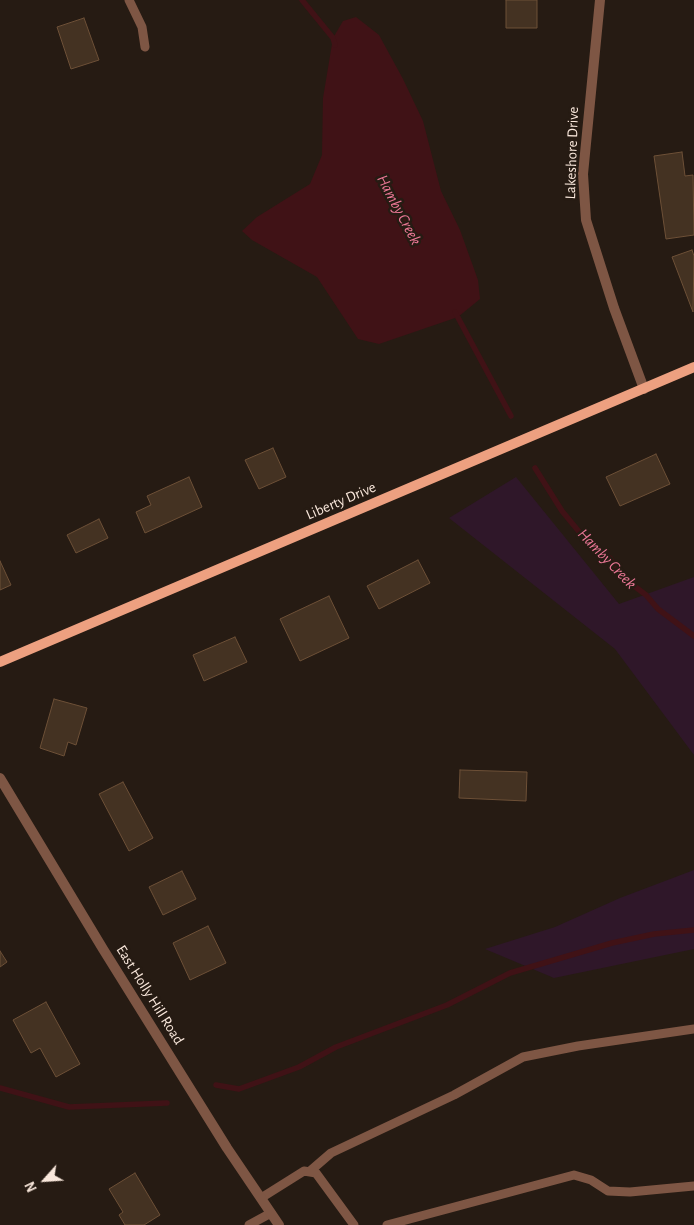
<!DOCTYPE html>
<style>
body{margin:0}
#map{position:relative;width:694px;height:1225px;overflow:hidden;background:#261b13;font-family:"Alegreya Sans",sans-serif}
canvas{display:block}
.north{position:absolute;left:20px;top:1155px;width:50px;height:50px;-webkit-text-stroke:4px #261b13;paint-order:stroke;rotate:244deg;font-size:14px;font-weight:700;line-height:20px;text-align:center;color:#fae8dc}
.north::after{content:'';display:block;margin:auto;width:18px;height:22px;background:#fae8dc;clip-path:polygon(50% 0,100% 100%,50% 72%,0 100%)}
</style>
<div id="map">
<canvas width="694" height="1225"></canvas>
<div class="north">N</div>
</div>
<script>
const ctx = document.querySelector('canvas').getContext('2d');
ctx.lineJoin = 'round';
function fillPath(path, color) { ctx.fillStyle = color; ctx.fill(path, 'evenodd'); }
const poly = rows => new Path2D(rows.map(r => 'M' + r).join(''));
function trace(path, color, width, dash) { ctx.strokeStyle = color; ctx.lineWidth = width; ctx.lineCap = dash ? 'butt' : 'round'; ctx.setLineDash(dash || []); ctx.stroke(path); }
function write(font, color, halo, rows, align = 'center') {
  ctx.font = font + ' "Alegreya Sans",sans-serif'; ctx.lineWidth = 5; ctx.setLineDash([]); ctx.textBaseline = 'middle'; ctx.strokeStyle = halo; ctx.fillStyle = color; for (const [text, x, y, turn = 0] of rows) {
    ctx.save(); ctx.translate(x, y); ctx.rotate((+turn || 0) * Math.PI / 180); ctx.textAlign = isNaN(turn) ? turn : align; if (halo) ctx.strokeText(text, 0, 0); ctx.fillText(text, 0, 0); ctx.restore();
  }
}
fillPath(poly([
 [516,477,619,604,694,577,694,755,615,649,449,518],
 [694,870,694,949,554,978,485,949,555,927,620,898]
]), '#2f1729');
fillPath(poly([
 [356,17,379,35,403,79,423,121,441,191,460,230,478,280,480,299,458,317,379,344,358,339,317,277,252,240,242,231,257,217,310,184,322,155,323,98,333,38,343,21]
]), '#401216');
trace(poly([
 [302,0,333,38,335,45],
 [455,312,511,416],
 [535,468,562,511,590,545,610,558,621,576,646,595,658,609,694,636],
 [216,1085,239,1089,299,1067,336,1047,447,1005,510,973,612,943,654,934,694,930],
 [0,1088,69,1107,167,1103]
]), '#401216', 5.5);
const building = poly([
 [506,0,537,0,537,28,506,28,506,0],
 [84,18,99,60,71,69,57,27,84,18],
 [682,152,685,176,693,175,694,235,666,239,654,156,682,152],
 [692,250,694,256,693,312,672,257,692,250],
 [273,448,286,477,259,489,245,460,273,448],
 [656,454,670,484,620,506,606,477,656,454],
 [189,477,202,507,145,533,136,512,151,505,147,496,189,477],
 [99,519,108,538,76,553,67,535,99,519],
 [418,560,430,583,379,609,367,586,418,560],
 [0,561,11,585,0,590,0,561],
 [329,596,349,638,300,661,280,619,329,596],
 [235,637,247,662,204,681,193,655,235,637],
 [54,699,87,708,76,745,68,742,64,756,40,748,54,699],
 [460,770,527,772,526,801,459,798,460,770],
 [123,782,153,838,129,851,99,794,123,782],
 [182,871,196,899,163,915,149,887,182,871],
 [208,926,226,963,190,980,173,943,208,926],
 [0,951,7,962,0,967,0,951],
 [46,1002,80,1064,56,1077,40,1048,31,1053,13,1020,46,1002],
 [135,1173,160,1215,144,1225,125,1225,119,1215,123,1212,109,1189,135,1173]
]);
fillPath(building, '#443222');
trace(building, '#6d5037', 1);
trace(poly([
 [129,0,142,27,145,47],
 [309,1172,331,1153,454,1095,523,1057,578,1046,694,1029],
 [261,1198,304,1171,316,1173,354,1225],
 [249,1225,271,1213],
 [387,1225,574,1175,591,1180,608,1191,630,1192,694,1186]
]), '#7e5644', 9);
trace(poly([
 [600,0,583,174,586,220,614,308,644,389],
 [0,778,103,949,227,1148,279,1225]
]), '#7e5644', 10);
trace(poly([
 [0,662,694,367]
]), '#eda080', 10);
write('15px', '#fae8dc', '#261b13', [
 ["Lakeshore Drive",572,153,-88],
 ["Liberty Drive",341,501,-23],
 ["East Holly Hill Road",150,995,58]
]);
write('italic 16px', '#ec7897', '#261b13', [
 ["Hamby Creek",399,210,62],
 ["Hamby Creek",607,559,46]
]);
</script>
